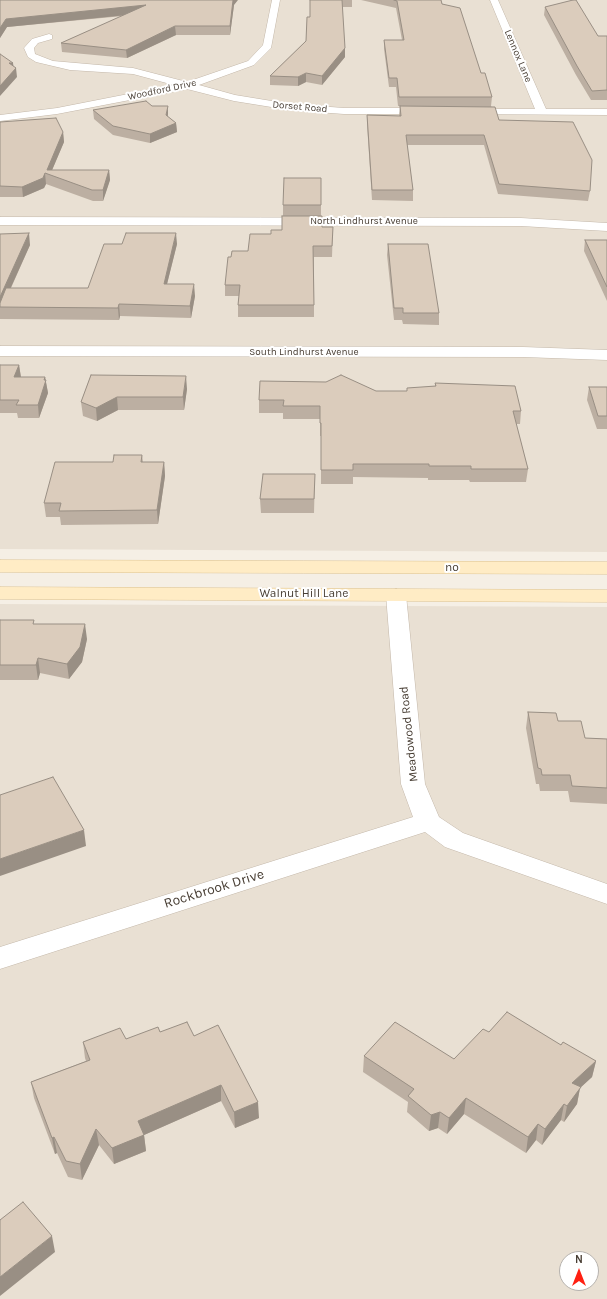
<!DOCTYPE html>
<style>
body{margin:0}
#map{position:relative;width:607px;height:1299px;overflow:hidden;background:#f5efe5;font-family:Karla,sans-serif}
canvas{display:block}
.north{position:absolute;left:559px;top:1251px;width:40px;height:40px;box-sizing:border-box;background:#fff;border:1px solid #b6b2ae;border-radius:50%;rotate:0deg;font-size:11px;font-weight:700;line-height:16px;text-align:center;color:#483e34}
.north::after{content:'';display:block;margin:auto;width:14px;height:18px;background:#ff2012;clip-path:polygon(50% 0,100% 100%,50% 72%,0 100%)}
</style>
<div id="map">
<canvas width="607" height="1299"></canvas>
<div class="north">N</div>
</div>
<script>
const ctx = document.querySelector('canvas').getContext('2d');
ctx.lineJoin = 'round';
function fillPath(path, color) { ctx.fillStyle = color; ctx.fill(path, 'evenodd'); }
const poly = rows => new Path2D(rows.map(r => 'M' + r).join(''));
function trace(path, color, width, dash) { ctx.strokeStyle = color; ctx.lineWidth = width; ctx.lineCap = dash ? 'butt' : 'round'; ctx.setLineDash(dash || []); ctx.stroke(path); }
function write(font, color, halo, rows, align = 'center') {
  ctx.font = font + ' Karla,sans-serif'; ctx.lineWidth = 4; ctx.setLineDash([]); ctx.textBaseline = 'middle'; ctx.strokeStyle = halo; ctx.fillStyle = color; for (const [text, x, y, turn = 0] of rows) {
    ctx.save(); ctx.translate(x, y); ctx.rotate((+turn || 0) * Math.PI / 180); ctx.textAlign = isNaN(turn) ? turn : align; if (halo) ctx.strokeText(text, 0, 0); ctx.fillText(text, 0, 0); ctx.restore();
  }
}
fillPath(poly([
 [0,0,607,0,607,552,0,549],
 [0,604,607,607,607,1299,0,1299],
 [567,1259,591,1259,591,1283,567,1283]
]), '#e9e0d3');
const minor = poly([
 [272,0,280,0,271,48,254,65,199,85,235,95,290,104,344,108,430,108,435,111,430,114,344,114,290,110,234,101,187,89,57,114,0,121,0,115,57,108,174,85,133,74,70,70,36,62,28,57,24,48,32,39,49,34,52,35,52,39,38,43,34,48,35,54,53,61,133,68,187,82,248,61,263,45,272,0],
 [490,0,498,0,546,109,607,109,607,115,463,114,462,112,467,109,535,109,490,0],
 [0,217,521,218,607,223,607,231,521,226,0,225,0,217],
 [0,346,523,347,607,350,607,360,523,357,0,356,0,346],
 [396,589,403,591,406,595,425,784,439,817,463,833,607,884,607,904,445,847,425,832,0,969,0,947,413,817,401,784,386,595,389,591,396,589]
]);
const secondary = poly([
 [0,560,607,562,607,574,0,572,0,560],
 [0,587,607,590,607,602,0,599,0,587]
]);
trace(minor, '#c4b8aa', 1);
trace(secondary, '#ddc391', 1);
fillPath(minor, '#fff');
fillPath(secondary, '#ffecc5');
fillPath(poly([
 [0,0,234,5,230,35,176,35,127,58,62,52,61,43,123,16,7,27,0,38],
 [310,0,352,0,352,7,342,7,345,57,322,85,306,82,298,86,270,85,270,76,306,41,310,17],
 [361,0,441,0,442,4,481,73,492,97,491,106,499,120,590,191,588,201,498,194,484,145,407,145,413,190,413,201,372,200,367,124,367,115,399,116,400,106,398,106,396,87,389,87,384,49,384,40,402,40,396,8],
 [545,7,598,36,607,36,607,100,591,100,576,75,544,15],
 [152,106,168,114,168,117,176,123,177,132,150,143,113,135,94,119,93,110],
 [0,122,63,132,64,142,52,170,109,170,110,180,103,201,93,201,46,184,44,188,23,197,0,197],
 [283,205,321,205,321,216,283,216],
 [322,227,333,227,332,257,314,257,314,317,238,317,238,305,239,296,225,296,225,285,231,257,248,251,271,234,282,230],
 [0,234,30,245,11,288,88,288,177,244,167,284,195,296,191,318,120,316,119,320,0,319],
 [585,240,607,240,607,301,584,251],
 [388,244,439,313,439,325,403,324,402,320,394,320,387,255],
 [0,365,19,365,21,377,45,377,48,393,39,418,18,418,17,413,0,413],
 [91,375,187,389,184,410,118,410,97,421,83,416,81,402],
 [435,383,521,411,520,424,516,424,528,469,526,482,470,482,469,480,428,480,428,478,353,477,353,484,321,484,321,436,320,436,320,419,283,419,283,413,259,413,259,400,376,391,406,391,435,386],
 [589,387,607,387,607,429,597,429,587,400],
 [142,455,143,462,164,462,165,476,158,524,61,525,60,517,46,517,44,503,113,462],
 [315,474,314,513,261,513,260,499],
 [0,620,35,624,87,639,82,662,69,679,40,673,38,680,0,680],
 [528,712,558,721,585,738,607,739,607,804,570,802,568,791,540,791,539,784,536,784,526,728],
 [160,1032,194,1036,259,1118,235,1128,221,1101,144,1135,146,1151,114,1164,99,1145,82,1180,68,1177,57,1153,55,1154,34,1098,31,1082,86,1061,85,1058,83,1042,126,1039],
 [489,1032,561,1045,596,1061,592,1077,580,1088,577,1104,564,1122,561,1120,542,1145,536,1140,526,1153,464,1114,447,1134,438,1128,429,1131,407,1112,408,1102,363,1072,364,1056,454,1059]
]), '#bcafa2');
fillPath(poly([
 [233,0,238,0,234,5,230,35,230,26],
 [146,5,147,13,7,27,0,38,0,28,6,19],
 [175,26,176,35,127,58,126,50],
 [345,48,345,57,322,85,322,76],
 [9,63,13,63,14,70,16,68,17,77,0,96,0,86],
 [306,73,306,82,298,86,298,77],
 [168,106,168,114,166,124,166,115],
 [176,123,177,132,150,143,150,134],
 [63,132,64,142,50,175,47,170],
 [109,170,110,180,103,201,103,190],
 [45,173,46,184,44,188,23,197,22,187],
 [29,233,30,245,2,307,0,307,0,297],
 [176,233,177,244,164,296,164,284],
 [194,284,195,296,191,318,190,306],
 [119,304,120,316,119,320,118,308],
 [19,365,21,378,14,377],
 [186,376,187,389,184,410,183,397],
 [45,377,48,393,39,418,38,405],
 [117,397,118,410,97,421,96,408],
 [164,462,165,476,158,524,157,510],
 [85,624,87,639,82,662,69,679,67,664],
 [38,658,40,673,38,680,36,665],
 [84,830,86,846,0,876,0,859],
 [596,1061,592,1077,580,1088,577,1104,564,1122,567,1106,572,1083],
 [221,1085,221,1101,144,1135,146,1151,114,1164,112,1148,138,1121],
 [466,1098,464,1114,447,1134,449,1118],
 [258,1102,259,1118,235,1128,234,1112],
 [564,1104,561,1120,542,1145,545,1129],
 [440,1112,438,1128,429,1131,431,1115],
 [538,1124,536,1140,526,1153,528,1137],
 [96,1129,99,1145,82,1180,80,1164],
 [54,1137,57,1153,55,1154,52,1138],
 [52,1236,55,1252,0,1296,0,1277]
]), '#998f84');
const building = poly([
 [0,0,233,0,230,26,175,26,126,50,61,43,146,5,6,19,0,28,0,0],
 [310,0,342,0,345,48,322,76,306,73,298,77,270,76,306,41,307,17,310,17,310,0],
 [394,0,441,0,442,4,460,8,481,73,485,73,492,97,399,97,397,78,389,78,384,40,404,40,397,1,394,0],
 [573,0,576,0,598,36,607,36,607,90,592,91,577,66,545,7,573,0],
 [0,54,13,63,9,63,16,68,0,86,0,54],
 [146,101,152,106,168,106,166,115,176,123,150,134,113,126,93,110,146,101],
 [400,106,495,107,499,120,573,122,592,160,590,191,499,184,484,135,406,135,413,190,372,190,367,115,401,116,400,106],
 [56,118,63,132,47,170,109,170,103,190,92,190,45,173,43,178,22,187,0,186,0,122,56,118],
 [284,178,321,178,321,205,283,205,284,178],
 [282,216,322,216,322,227,333,227,332,246,313,246,314,305,238,305,240,285,225,285,228,257,231,257,232,251,248,251,250,234,271,234,271,230,282,230,282,216],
 [29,233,0,297,0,234,29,233],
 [126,233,176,233,164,284,194,284,190,306,119,304,118,308,0,307,0,303,6,288,88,288,104,244,122,244,126,233],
 [585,240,607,240,607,287,585,240],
 [388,244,428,244,439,313,403,313,403,308,394,308,388,244],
 [0,365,19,365,14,377,45,377,44,380,46,380,38,405,16,405,19,400,0,400,0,365],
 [91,375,186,376,183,397,117,397,96,408,81,402,91,375],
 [341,375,376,391,407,391,407,388,436,386,435,383,515,386,521,411,513,411,528,469,471,469,471,466,429,466,429,464,353,464,353,470,321,470,321,423,320,423,320,406,283,406,284,400,259,400,260,381,326,382,341,375],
 [589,387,607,387,607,416,598,416,589,387],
 [114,455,142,455,141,462,164,462,157,510,59,511,61,503,44,503,55,462,113,462,114,455],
 [263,474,315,474,314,499,260,499,263,474],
 [0,620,34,620,33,624,85,624,80,647,67,664,38,658,36,665,0,665,0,620],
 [528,712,556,713,558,721,581,721,585,738,607,739,607,788,572,786,570,775,542,775,541,769,538,768,528,712],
 [53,777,84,830,0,859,0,795,53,777],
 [507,1012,561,1045,563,1042,596,1061,572,1083,581,1087,567,1106,564,1104,545,1129,538,1124,528,1137,466,1098,449,1118,440,1112,431,1115,408,1096,414,1089,364,1056,395,1022,454,1059,483,1029,489,1032,507,1012],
 [187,1022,194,1036,218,1025,258,1102,234,1112,221,1085,138,1121,144,1135,112,1148,96,1129,80,1164,66,1161,54,1137,52,1138,31,1082,90,1060,83,1042,120,1028,126,1039,158,1027,160,1032,187,1022],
 [23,1202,52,1236,0,1277,0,1220,23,1202]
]);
fillPath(building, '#dbccbc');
trace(building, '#998f84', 1);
write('10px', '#483e34', '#fff', [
 ["Lennox Lane",518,56,67],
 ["Woodford Drive",162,90,-12],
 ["Dorset Road",300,107,5],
 ["North Lindhurst Avenue",364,221],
 ["South Lindhurst Avenue",304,352]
]);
write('12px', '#483e34', '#fff', [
 ["no",452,568],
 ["Walnut Hill Lane",304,594],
 ["Meadowood Road",409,734,-96]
]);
write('14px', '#483e34', '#fff', [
 ["Rockbrook Drive",214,889,-17]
]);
</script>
